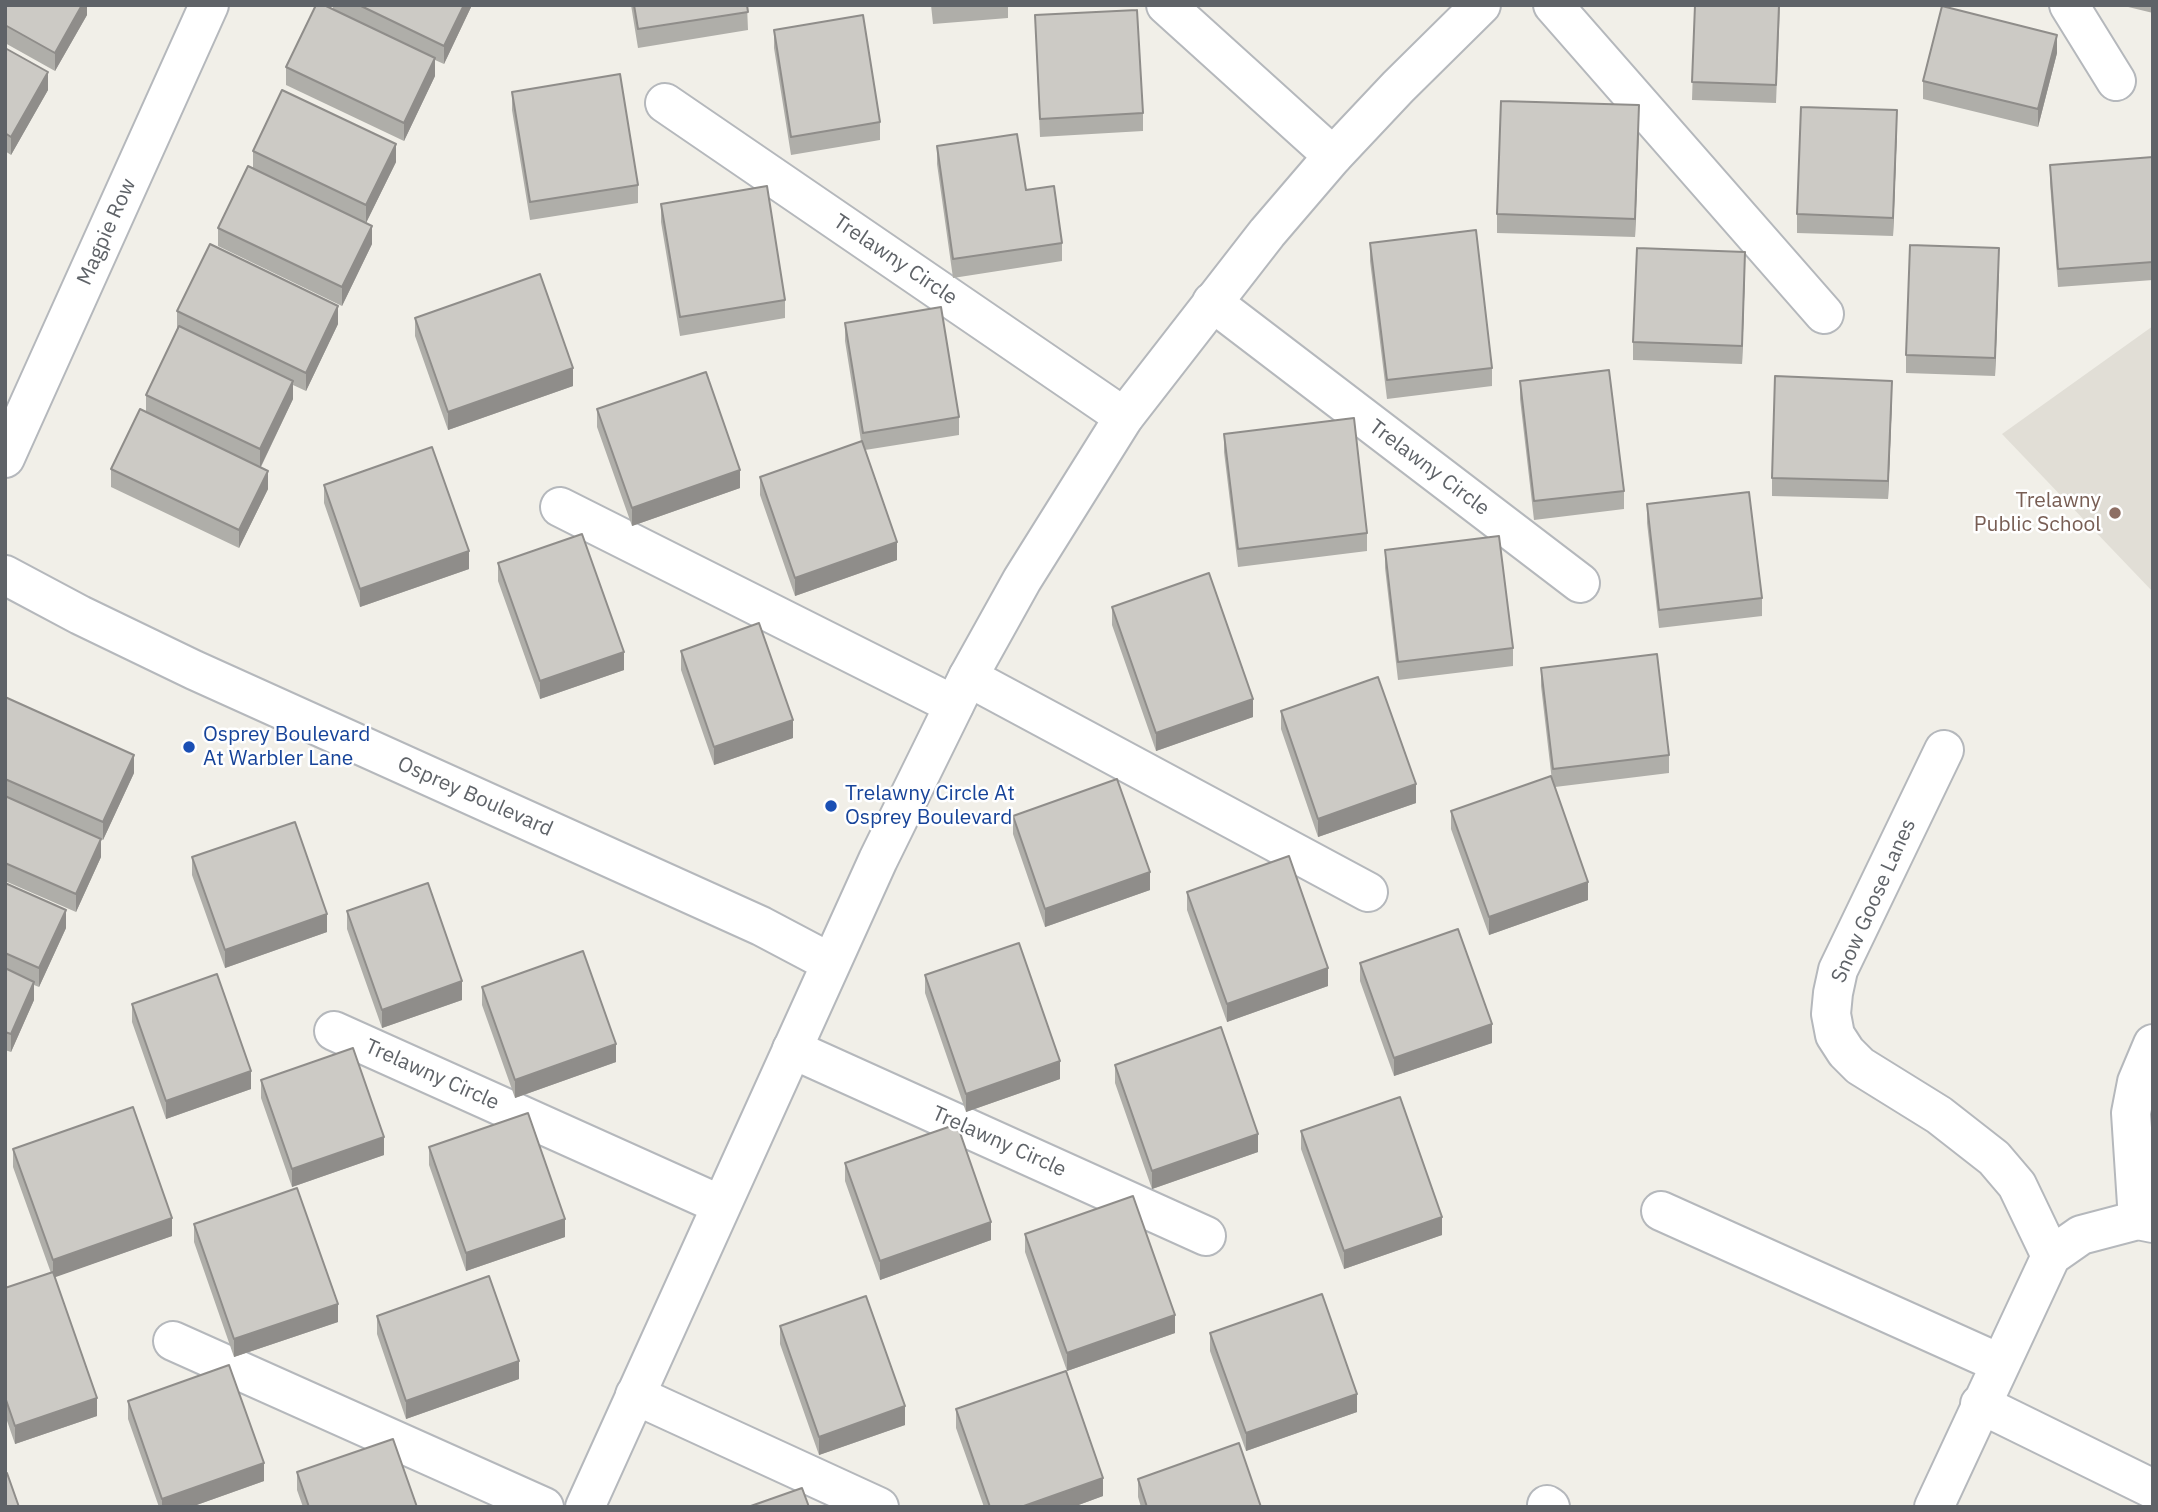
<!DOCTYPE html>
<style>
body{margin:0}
#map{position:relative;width:2158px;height:1512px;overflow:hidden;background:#f1efe8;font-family:"IBM Plex Sans",sans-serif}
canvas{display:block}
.frame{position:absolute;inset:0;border:7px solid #5f6368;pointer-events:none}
</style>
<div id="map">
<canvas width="2158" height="1512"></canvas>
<div class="frame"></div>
</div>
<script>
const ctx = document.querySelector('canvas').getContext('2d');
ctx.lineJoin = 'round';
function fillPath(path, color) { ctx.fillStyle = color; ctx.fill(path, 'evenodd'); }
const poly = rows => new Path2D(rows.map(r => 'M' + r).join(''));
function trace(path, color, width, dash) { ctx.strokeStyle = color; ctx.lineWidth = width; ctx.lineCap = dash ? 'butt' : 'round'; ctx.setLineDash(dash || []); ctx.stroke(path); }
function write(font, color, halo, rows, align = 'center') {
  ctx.font = font + ' "IBM Plex Sans",sans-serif'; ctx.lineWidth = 5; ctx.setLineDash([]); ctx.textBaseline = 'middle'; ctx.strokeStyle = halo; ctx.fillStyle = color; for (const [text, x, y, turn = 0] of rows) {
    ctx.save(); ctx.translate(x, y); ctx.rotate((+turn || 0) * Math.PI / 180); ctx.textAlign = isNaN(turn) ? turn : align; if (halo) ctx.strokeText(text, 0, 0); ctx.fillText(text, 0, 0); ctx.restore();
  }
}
fillPath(poly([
 [2153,326,2153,592,2002,434]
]), '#e1ded6');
const minor = poly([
 [1166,5,1333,156],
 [1553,5,1824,314],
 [2069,5,2116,81],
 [665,103,1124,417],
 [1212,302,1580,583],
 [5,458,209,5],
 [560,507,954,705],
 [968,677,1368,892],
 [1944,750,1838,970,1833,993,1831,1014,1835,1035,1846,1052,1860,1066,1939,1115,1994,1158,2017,1185,2051,1256],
 [334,1031,721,1205],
 [792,1049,1206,1236],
 [1661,1211,1999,1363],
 [2138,1220,2131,1113,2137,1082,2153,1044],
 [173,1341,544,1507],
 [635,1395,879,1507],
 [1980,1404,2153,1489],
 [1547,1505,1550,1507],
 [1934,1507,2051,1256,2081,1235,2138,1220,2153,1223]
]);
const tertiary = poly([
 [5,575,80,615,194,670,761,926,831,963],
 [585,1507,878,860,968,677,1022,580,1124,417,1267,233,1333,156,1398,87,1481,5]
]);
trace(minor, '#b5b8bc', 42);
trace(tertiary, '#b5b8bc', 42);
trace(minor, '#fff', 38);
trace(tertiary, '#fff', 38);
fillPath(poly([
 [5,5,87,5,87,15,55,71,5,43],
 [333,5,472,5,444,64,435,60,435,76,404,141,286,85,286,67,333,10],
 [631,5,747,5,748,30,638,48],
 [931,5,1008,5,1008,18,933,24],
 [1695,5,1780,5,1776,103,1692,100],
 [2120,5,2153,5,2153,13],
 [1035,15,1143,113,1143,131,1040,137],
 [774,30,880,122,880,140,791,155,774,48],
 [5,48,48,90,11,155,5,151],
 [2057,53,2038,127,1923,99,1923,81],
 [512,92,638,185,638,203,530,220,512,110],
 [1639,123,1635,237,1497,233,1497,214],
 [1897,128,1893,236,1797,233,1797,214],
 [937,146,1026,190,1062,243,1062,261,953,278,937,164],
 [253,151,396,162,366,223,372,244,342,306,218,246,218,228,253,169],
 [2153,157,2153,280,2058,287,2050,183,2050,165],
 [661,204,785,300,785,318,680,336,661,222],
 [1370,243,1492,368,1492,386,1387,399,1370,261],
 [1999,266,1995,376,1906,373,1906,355],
 [1745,270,1742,364,1633,360,1633,342],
 [177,311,338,324,306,391,293,385,293,399,261,467,268,489,239,548,111,487,111,469,146,412,146,395,177,329],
 [415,318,573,386,448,430,415,336],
 [845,323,959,417,959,435,865,450,897,560,795,596,760,495,760,477,861,441,845,341],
 [1520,381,1624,491,1624,509,1534,520,1520,399],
 [1892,399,1888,499,1772,496,1772,478],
 [597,409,740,488,632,526,597,427],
 [1224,434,1367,533,1367,551,1238,567,1224,452],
 [324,485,469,569,360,607,324,503],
 [1647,504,1762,598,1762,616,1659,628,1647,523],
 [1385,550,1513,648,1513,666,1398,680,1385,568],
 [498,563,624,670,540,699,498,581],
 [1112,607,1253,717,1156,751,1112,625],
 [681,651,793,738,714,765,681,670],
 [1541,668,1669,755,1669,773,1555,787,1588,900,1489,935,1451,829,1451,811,1552,781,1541,686],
 [5,697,134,773,103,840,101,839,101,857,76,912,5,881],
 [1281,711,1416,803,1318,837,1281,729],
 [1013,816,1150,890,1045,927,1013,834],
 [192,857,327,932,225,968,192,875],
 [5,883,66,928,39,987,34,985,34,1000,11,1052,5,1050],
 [1187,892,1328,986,1227,1022,1187,910],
 [347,911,462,1000,382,1028,347,929],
 [1360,963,1492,1043,1394,1076,1360,981],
 [925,975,1060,1079,966,1112,925,993],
 [482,987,616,1062,515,1098,482,1005],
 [132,1004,251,1089,166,1119,132,1022],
 [1115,1065,1258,1152,1152,1189,1115,1083],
 [261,1080,384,1155,292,1187,261,1098],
 [1301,1131,1442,1235,1344,1269,1301,1149],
 [429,1147,565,1237,466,1271,429,1165],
 [13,1149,172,1236,54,1277,97,1416,15,1444,5,1415,5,1288,51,1273,13,1167],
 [845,1163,991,1240,880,1280,845,1181],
 [194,1224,338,1322,234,1357,194,1242],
 [1025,1234,1175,1333,1067,1371,1025,1252],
 [377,1316,519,1379,406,1419,377,1334],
 [780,1326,905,1425,819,1455,780,1344],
 [1210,1333,1357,1412,1246,1451,1210,1351],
 [128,1401,264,1481,191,1507,159,1507,128,1419],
 [956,1409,1103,1496,1073,1507,984,1507,956,1428],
 [297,1472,417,1507,303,1507,297,1490],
 [1138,1479,1261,1507,1141,1507,1138,1497]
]), '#afaea9');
fillPath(poly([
 [82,5,87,5,87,15,55,71,55,53],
 [464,5,472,5,444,64,444,46],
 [2057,35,2057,53,2038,127,2038,109],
 [435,58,435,76,404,141,404,123],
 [48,72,48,90,11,155,11,137],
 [1639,105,1639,123,1635,237,1635,219],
 [1897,110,1897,128,1893,236,1893,218],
 [396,144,396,162,366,223,366,205],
 [372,226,372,244,342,306,342,287],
 [1999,248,1999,266,1995,376,1995,358],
 [1745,252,1745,270,1742,364,1742,346],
 [338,306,338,324,306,391,306,373],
 [573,368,573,386,448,430,448,412],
 [293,381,293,399,260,468,260,449],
 [1892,381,1892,399,1888,499,1888,481],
 [740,470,740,488,632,526,632,508],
 [268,471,268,489,239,548,239,530],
 [897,542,897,560,795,596,795,578],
 [469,551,469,569,360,607,360,589],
 [624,652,624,670,540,699,540,681],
 [1253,699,1253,717,1156,751,1156,733],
 [793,720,793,738,714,765,714,747],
 [134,755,134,773,103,840,103,822],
 [1416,784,1416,803,1318,837,1318,819],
 [101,839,101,857,76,912,76,894],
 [1150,872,1150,890,1045,927,1045,909],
 [1588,882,1588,900,1489,935,1489,917],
 [66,910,66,928,39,987,39,968],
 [327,914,327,932,225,968,225,950],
 [1328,968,1328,986,1227,1022,1227,1004],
 [462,981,462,1000,382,1028,382,1010],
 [34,982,34,1000,11,1052,11,1034],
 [1492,1024,1492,1043,1394,1076,1394,1058],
 [616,1044,616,1062,515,1098,515,1080],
 [1060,1061,1060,1079,966,1112,966,1094],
 [251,1071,251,1089,166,1119,166,1101],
 [1258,1134,1258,1152,1152,1189,1152,1171],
 [384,1137,384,1155,292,1187,292,1169],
 [1442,1217,1442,1235,1344,1269,1344,1251],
 [172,1218,172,1236,53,1278,53,1260],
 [565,1219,565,1237,466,1271,466,1253],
 [991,1222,991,1240,880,1280,880,1261],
 [338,1304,338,1322,234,1357,234,1339],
 [1175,1315,1175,1333,1067,1371,1067,1353],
 [519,1361,519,1379,406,1419,406,1401],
 [1357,1394,1357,1412,1246,1451,1246,1433],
 [97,1398,97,1416,15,1444,15,1426],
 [905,1406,905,1425,819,1455,819,1437],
 [264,1463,264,1481,191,1507,162,1507,162,1499],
 [1103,1478,1103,1496,1073,1507,1021,1507]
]), '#8f8d8a');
const building = poly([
 [5,5,82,5,55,53,5,25,5,5],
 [316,5,324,5,435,58,404,123,286,67,316,5],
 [359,5,464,5,444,46,359,5],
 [634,5,747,5,748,12,638,29,634,5],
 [1695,5,1779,5,1776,85,1692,82,1695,5],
 [1942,6,2057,35,2038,109,1923,81,1942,6],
 [1137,10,1143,113,1040,119,1035,15,1137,10],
 [863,15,880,122,791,137,774,30,863,15],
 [5,48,48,72,11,137,5,133,5,48],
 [620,74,638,185,530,202,512,92,620,74],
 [282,90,396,144,366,205,253,151,282,90],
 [1501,101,1639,105,1635,219,1497,214,1501,101],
 [1801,107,1897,110,1893,218,1797,214,1801,107],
 [1017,134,1026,190,1054,186,1062,243,953,259,937,146,1017,134],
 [2153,157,2153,262,2058,269,2050,165,2153,157],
 [248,166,372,226,342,287,218,228,248,166],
 [767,186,785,300,680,317,661,204,767,186],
 [1476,230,1492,368,1387,380,1370,243,1476,230],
 [210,244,338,306,306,373,177,311,210,244],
 [1910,245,1999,248,1995,358,1906,355,1910,245],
 [1637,248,1745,252,1742,346,1633,342,1637,248],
 [540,274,573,368,448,412,415,318,540,274],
 [941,307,959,417,863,433,845,323,941,307],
 [179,326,293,381,260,449,146,395,179,326],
 [1609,370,1624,491,1534,501,1520,381,1609,370],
 [706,372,740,470,632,508,597,409,706,372],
 [1775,376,1892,381,1888,481,1772,478,1775,376],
 [140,409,268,471,239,530,111,469,140,409],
 [1354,418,1367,533,1238,549,1224,434,1354,418],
 [862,441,897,542,795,578,760,477,862,441],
 [432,447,469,551,360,589,324,485,432,447],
 [1749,492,1762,598,1659,610,1647,504,1749,492],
 [582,534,624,652,540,681,498,563,582,534],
 [1499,536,1513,648,1398,662,1385,550,1499,536],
 [1209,573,1253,699,1156,733,1112,607,1209,573],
 [759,623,793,720,714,747,681,651,759,623],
 [1657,654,1669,755,1553,769,1541,668,1657,654],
 [1378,677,1416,784,1318,819,1281,711,1378,677],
 [5,697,134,755,103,822,5,779,5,697],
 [1551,776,1588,882,1489,917,1451,811,1551,776],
 [1117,779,1150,872,1045,909,1013,816,1117,779],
 [5,796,101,839,76,894,5,863,5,796],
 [295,822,327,914,225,950,192,857,295,822],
 [1289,856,1328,968,1227,1004,1187,892,1289,856],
 [5,883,66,910,39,968,5,953,5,883],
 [428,883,462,981,382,1010,347,911,428,883],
 [1458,929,1492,1024,1394,1058,1360,963,1458,929],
 [1019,943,1060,1061,966,1094,925,975,1019,943],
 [583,951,616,1044,515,1080,482,987,583,951],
 [5,968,34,982,11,1034,5,1032,5,968],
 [217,974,251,1071,166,1101,132,1004,217,974],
 [1221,1027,1258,1134,1152,1171,1115,1065,1221,1027],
 [353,1048,384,1137,292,1169,261,1080,353,1048],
 [1400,1097,1442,1217,1344,1251,1301,1131,1400,1097],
 [133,1107,172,1218,53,1260,13,1149,133,1107],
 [528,1113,565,1219,466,1253,429,1147,528,1113],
 [957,1124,991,1222,880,1261,845,1163,957,1124],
 [297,1188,338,1304,234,1339,194,1224,297,1188],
 [1133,1196,1175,1315,1067,1353,1025,1234,1133,1196],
 [53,1272,97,1398,15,1426,5,1397,5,1288,53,1272],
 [489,1276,519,1361,406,1401,377,1316,489,1276],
 [1322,1294,1357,1394,1246,1433,1210,1333,1322,1294],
 [866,1296,905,1406,819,1437,780,1326,866,1296],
 [229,1365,264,1463,162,1499,128,1401,229,1365],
 [1066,1371,1103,1478,1021,1507,990,1507,956,1409,1066,1371],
 [393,1439,417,1507,309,1507,297,1472,393,1439],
 [1239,1443,1261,1507,1147,1507,1138,1479,1239,1443],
 [7,1473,19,1507,5,1507,5,1474,7,1473],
 [802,1488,809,1507,748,1507,802,1488]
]);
fillPath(building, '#cccac5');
trace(building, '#8f8d8a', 2);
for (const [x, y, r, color] of [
 [2115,513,7,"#8d6e63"],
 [189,747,7,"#1a4fb4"],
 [831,806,7,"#1a4fb4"]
]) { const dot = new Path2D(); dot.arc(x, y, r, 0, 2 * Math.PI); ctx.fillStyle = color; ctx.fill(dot); trace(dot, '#fff', 2.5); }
write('21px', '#5f6368', '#fff', [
 ["Magpie Row",107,232,-66],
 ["Trelawny Circle",895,260,34],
 ["Trelawny Circle",1429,468,37],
 ["Osprey Boulevard",475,797,24],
 ["Snow Goose Lanes",1874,901,-66],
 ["Trelawny Circle",432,1075,24],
 ["Trelawny Circle",999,1142,24]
]);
write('21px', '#785e54', '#fff', [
 ["Trelawny",2101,501],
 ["Public School",2101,525]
], 'right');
write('21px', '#164399', '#fff', [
 ["Osprey Boulevard",203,735],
 ["At Warbler Lane",203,759],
 ["Trelawny Circle At",845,794],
 ["Osprey Boulevard",845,818]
], 'left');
</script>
